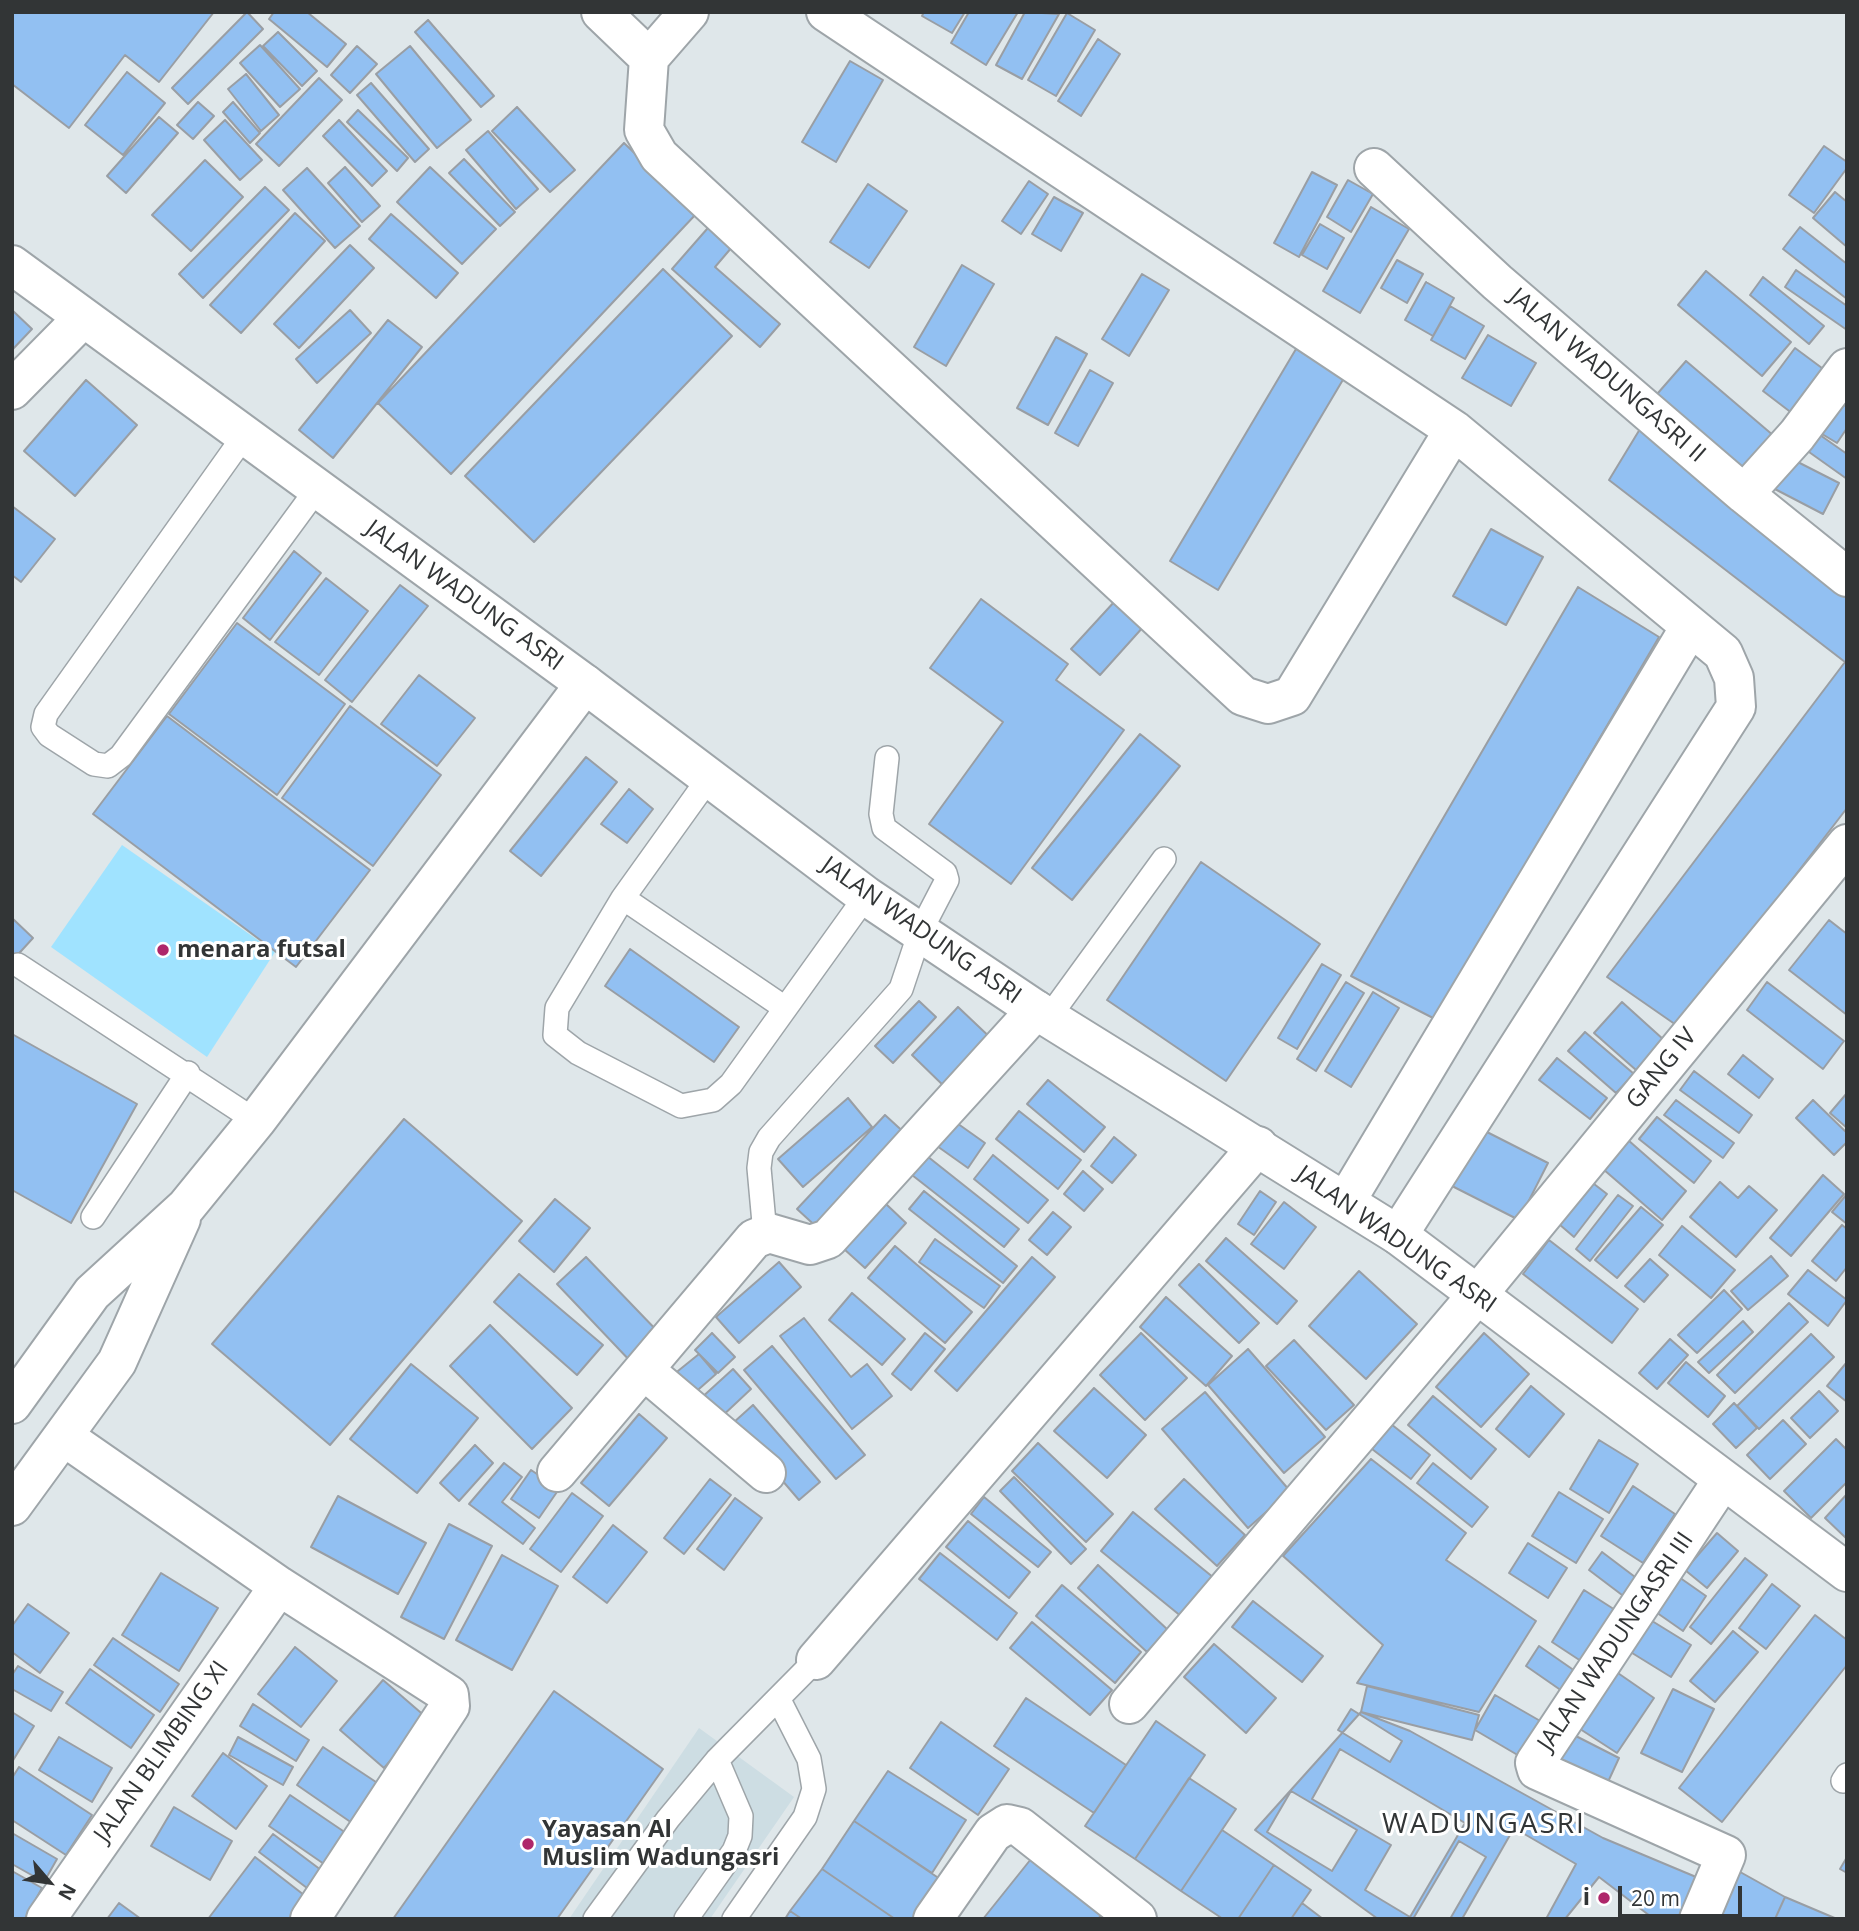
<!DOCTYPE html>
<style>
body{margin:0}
#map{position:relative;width:1859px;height:1931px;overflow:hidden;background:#dfe7ea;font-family:"Open Sans",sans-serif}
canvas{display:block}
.frame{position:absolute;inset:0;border:14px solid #323536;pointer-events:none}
.north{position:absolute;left:14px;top:1847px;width:70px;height:70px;-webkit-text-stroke:5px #fff;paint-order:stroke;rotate:119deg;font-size:19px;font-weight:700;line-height:28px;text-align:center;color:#323536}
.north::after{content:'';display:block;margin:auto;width:24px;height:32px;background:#323536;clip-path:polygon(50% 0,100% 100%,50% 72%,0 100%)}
.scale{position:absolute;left:1618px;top:1886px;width:124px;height:32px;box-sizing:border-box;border:4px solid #323536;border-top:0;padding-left:9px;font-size:21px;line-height:24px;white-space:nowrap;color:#323536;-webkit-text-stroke:5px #fff;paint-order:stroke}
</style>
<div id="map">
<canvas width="1859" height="1931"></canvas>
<div class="frame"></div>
<div class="north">N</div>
<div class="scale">20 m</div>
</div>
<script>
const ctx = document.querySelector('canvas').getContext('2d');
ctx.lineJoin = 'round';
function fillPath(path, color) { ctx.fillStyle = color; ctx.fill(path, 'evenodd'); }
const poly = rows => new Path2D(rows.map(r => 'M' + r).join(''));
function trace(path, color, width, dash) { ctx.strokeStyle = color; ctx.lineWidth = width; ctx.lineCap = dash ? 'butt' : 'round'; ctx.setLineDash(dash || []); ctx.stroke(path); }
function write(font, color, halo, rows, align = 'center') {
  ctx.font = font + ' "Open Sans",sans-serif'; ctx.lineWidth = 6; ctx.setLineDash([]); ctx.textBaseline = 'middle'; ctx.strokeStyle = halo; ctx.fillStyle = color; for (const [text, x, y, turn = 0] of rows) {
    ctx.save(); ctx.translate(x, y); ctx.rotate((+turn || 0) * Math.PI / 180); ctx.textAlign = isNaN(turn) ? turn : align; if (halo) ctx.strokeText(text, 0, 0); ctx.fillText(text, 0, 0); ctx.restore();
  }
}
fillPath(poly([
 [699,1728,794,1797,710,1919,569,1919]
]), '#cddde3');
fillPath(poly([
 [122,845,275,952,207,1057,51,947]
]), '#a0e3ff');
const building = poly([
 [12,12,214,12,159,82,125,55,69,128,12,84,12,12],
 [247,12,263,29,188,104,172,88,247,12],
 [274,12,307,12,346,44,327,67,269,19,274,12],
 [924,12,965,12,952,33,922,16,924,12],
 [969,12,1018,12,986,65,951,43,969,12],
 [1025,12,1059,14,1022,79,996,65,1025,12],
 [1067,13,1095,30,1056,96,1028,80,1067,13],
 [428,20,494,96,481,107,415,32,428,20],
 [278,32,317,71,302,86,263,46,278,32],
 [1098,39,1120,54,1081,116,1058,101,1098,39],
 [260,45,300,89,280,107,240,63,260,45],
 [357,46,377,64,350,93,331,75,357,46],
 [410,46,471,120,437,148,376,74,410,46],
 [850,61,883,80,836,162,802,142,850,61],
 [127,72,165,103,123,155,85,125,127,72],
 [246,74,279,115,261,131,228,89,246,74],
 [319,78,342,100,279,166,256,144,319,78],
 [371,83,429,149,415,162,357,95,371,83],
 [198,102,214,116,193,139,177,125,198,102],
 [233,102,260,133,250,143,223,112,233,102],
 [517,107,575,170,550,192,492,131,517,107],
 [358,110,408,158,397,171,347,122,358,110],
 [159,117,178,133,126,193,107,176,159,117],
 [225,120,262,160,240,180,204,140,225,120],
 [339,120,387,171,372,186,323,136,339,120],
 [488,131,538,189,516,209,466,150,488,131],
 [624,143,697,213,451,474,378,403,624,143],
 [1824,146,1847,162,1847,168,1814,213,1789,195,1824,146],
 [464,159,515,212,500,226,449,173,464,159],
 [205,160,243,197,191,251,152,215,205,160],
 [345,167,380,206,362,222,328,183,345,167],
 [430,167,496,229,462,264,397,202,430,167],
 [307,168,360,226,335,248,283,190,307,168],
 [1312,172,1337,185,1299,257,1274,243,1312,172],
 [1348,180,1373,194,1351,232,1327,217,1348,180],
 [1029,181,1048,194,1021,234,1002,221,1029,181],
 [868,184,907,211,869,268,830,242,868,184],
 [265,187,289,210,203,298,179,274,265,187],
 [1835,192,1847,202,1847,247,1813,218,1835,192],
 [1054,197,1083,213,1061,251,1032,234,1054,197],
 [1371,207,1409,229,1360,313,1323,291,1371,207],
 [295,213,325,241,241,333,210,305,295,213],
 [391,214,458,273,436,298,369,239,391,214],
 [714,221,738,240,715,267,780,324,760,347,672,269,714,221],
 [1320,224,1344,238,1327,269,1302,255,1320,224],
 [1800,227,1847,264,1847,299,1783,249,1800,227],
 [350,245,374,268,299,348,274,324,350,245],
 [1397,260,1423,274,1407,303,1381,288,1397,260],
 [962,265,994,284,946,366,914,347,962,265],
 [663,269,732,336,534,542,465,476,663,269],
 [1796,270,1847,306,1847,330,1785,287,1796,270],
 [1706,271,1791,342,1762,376,1678,305,1706,271],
 [1142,274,1169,290,1129,356,1102,339,1142,274],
 [1763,277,1824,326,1809,344,1750,295,1763,277],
 [1426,282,1454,298,1433,336,1405,320,1426,282],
 [1450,306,1484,326,1465,359,1431,340,1450,306],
 [12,310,32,329,12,350,12,310],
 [350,310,371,333,317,383,296,359,350,310],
 [388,320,422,347,333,458,299,430,388,320],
 [1488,335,1536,363,1511,406,1462,378,1488,335],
 [1056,337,1087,354,1048,425,1017,408,1056,337],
 [1795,348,1830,374,1797,417,1763,391,1795,348],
 [1296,349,1344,378,1218,590,1170,561,1296,349],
 [1686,361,1781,442,1745,482,1651,401,1686,361],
 [1090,370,1113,383,1078,446,1055,433,1090,370],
 [86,380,137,425,75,496,24,451,86,380],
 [1838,401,1847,407,1847,428,1837,443,1817,431,1838,401],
 [1640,429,1847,581,1847,808,1679,1027,1607,977,1845,662,1609,480,1640,429],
 [1820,435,1847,454,1847,479,1809,452,1820,435],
 [1786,456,1839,483,1823,514,1771,487,1786,456],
 [12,506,55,539,21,582,12,575,12,506],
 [1491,529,1543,557,1506,625,1453,596,1491,529],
 [294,551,321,573,270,640,243,618,294,551],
 [326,578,368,611,319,675,275,642,326,578],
 [400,585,428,606,352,702,325,680,400,585],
 [1578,587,1659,637,1435,1019,1351,976,1578,587],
 [981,599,1068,664,1056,680,1124,730,1011,884,929,824,1003,722,930,668,981,599],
 [1115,601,1144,626,1100,675,1071,649,1115,601],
 [237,623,345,704,277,795,169,714,237,623],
 [419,675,475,718,437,766,381,724,419,675],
 [350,706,441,775,373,866,282,798,350,706],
 [167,716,370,870,296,967,93,814,167,716],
 [1140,734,1180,766,1072,900,1032,868,1140,734],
 [586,757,617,782,541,876,510,851,586,757],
 [629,789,653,809,627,843,601,824,629,789],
 [1201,862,1320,944,1226,1081,1107,1000,1201,862],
 [12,918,33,938,12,961,12,918],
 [1829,920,1847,934,1847,1015,1789,970,1829,920],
 [630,949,739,1027,714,1062,605,986,630,949],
 [1322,964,1341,975,1297,1049,1278,1038,1322,964],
 [1346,982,1364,993,1316,1071,1297,1059,1346,982],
 [1767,982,1844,1041,1823,1069,1747,1010,1767,982],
 [1373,992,1399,1008,1351,1087,1325,1071,1373,992],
 [919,1001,936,1017,893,1063,875,1046,919,1001],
 [1622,1002,1664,1040,1636,1070,1594,1033,1622,1002],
 [958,1007,996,1043,950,1092,912,1055,958,1007],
 [1585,1032,1634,1074,1616,1093,1568,1051,1585,1032],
 [12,1034,137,1104,71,1223,12,1190,12,1034],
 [1743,1055,1773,1079,1759,1098,1728,1074,1743,1055],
 [1557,1058,1607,1098,1590,1119,1539,1080,1557,1058],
 [1694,1071,1752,1115,1739,1133,1680,1090,1694,1071],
 [1048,1080,1105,1127,1084,1152,1027,1104,1048,1080],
 [1847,1093,1847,1128,1830,1113,1847,1093],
 [848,1098,872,1127,803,1187,778,1159,848,1098],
 [1676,1100,1734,1143,1723,1158,1664,1115,1676,1100],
 [1813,1100,1847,1133,1847,1142,1834,1155,1796,1118,1813,1100],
 [1019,1111,1081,1160,1058,1189,996,1139,1019,1111],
 [885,1115,909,1137,821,1231,797,1209,885,1115],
 [1657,1117,1711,1161,1694,1183,1639,1139,1657,1117],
 [404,1119,522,1221,330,1445,212,1344,404,1119],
 [954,1121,985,1143,968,1168,937,1146,954,1121],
 [1481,1129,1548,1163,1519,1220,1452,1186,1481,1129],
 [1114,1137,1136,1155,1112,1183,1091,1166,1114,1137],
 [1628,1140,1686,1191,1662,1220,1603,1169,1628,1140],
 [993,1155,1048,1200,1028,1223,974,1179,993,1155],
 [927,1156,1019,1229,1004,1247,912,1175,927,1156],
 [1083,1171,1103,1189,1084,1211,1064,1194,1083,1171],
 [1823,1175,1844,1194,1791,1256,1770,1238,1823,1175],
 [1585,1177,1607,1194,1574,1237,1552,1218,1585,1177],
 [1720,1182,1738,1198,1749,1186,1777,1210,1736,1257,1690,1217,1720,1182],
 [924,1191,1017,1266,1003,1283,909,1209,924,1191],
 [1260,1191,1276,1202,1254,1235,1238,1224,1260,1191],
 [1847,1194,1847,1224,1832,1212,1847,1194],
 [1618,1195,1633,1206,1590,1261,1576,1249,1618,1195],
 [555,1199,590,1228,554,1272,519,1241,555,1199],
 [1284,1202,1316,1227,1284,1269,1251,1244,1284,1202],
 [886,1204,906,1223,865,1268,844,1249,886,1204],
 [1641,1207,1663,1225,1617,1278,1595,1260,1641,1207],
 [1053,1212,1071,1227,1047,1255,1029,1240,1053,1212],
 [1842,1225,1847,1229,1847,1267,1836,1281,1812,1261,1842,1225],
 [1682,1226,1735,1270,1711,1298,1659,1255,1682,1226],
 [1226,1238,1297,1301,1277,1324,1206,1261,1226,1238],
 [935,1239,1000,1286,984,1308,919,1262,935,1239],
 [1549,1240,1638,1309,1612,1343,1523,1274,1549,1240],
 [895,1246,972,1312,945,1343,868,1278,895,1246],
 [1771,1256,1788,1276,1748,1310,1731,1291,1771,1256],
 [586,1257,662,1336,633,1364,557,1284,586,1257],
 [1032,1257,1055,1277,957,1391,935,1371,1032,1257],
 [1650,1259,1668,1275,1644,1302,1625,1286,1650,1259],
 [779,1262,801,1287,739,1343,716,1317,779,1262],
 [1199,1264,1259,1323,1239,1343,1179,1285,1199,1264],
 [1808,1270,1847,1300,1828,1326,1788,1294,1808,1270],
 [1359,1271,1417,1324,1366,1379,1309,1326,1359,1271],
 [519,1274,603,1345,577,1375,494,1302,519,1274],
 [1724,1290,1742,1309,1697,1353,1678,1335,1724,1290],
 [852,1293,905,1339,882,1365,829,1320,852,1293],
 [1166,1297,1232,1356,1206,1386,1140,1327,1166,1297],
 [1789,1303,1808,1322,1735,1393,1717,1375,1789,1303],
 [804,1318,851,1377,867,1364,892,1396,852,1429,780,1336,804,1318],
 [1743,1321,1753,1332,1709,1373,1698,1362,1743,1321],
 [490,1325,572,1408,532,1449,450,1366,490,1325],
 [712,1333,735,1357,718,1373,695,1350,712,1333],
 [925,1333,945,1349,911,1390,892,1374,925,1333],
 [1141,1333,1187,1378,1145,1420,1100,1375,1141,1333],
 [1484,1333,1529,1374,1481,1427,1436,1387,1484,1333],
 [1811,1334,1834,1357,1759,1429,1737,1406,1811,1334],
 [1670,1339,1688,1355,1657,1389,1639,1373,1670,1339],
 [1294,1340,1354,1405,1326,1430,1266,1366,1294,1340],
 [772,1346,865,1455,836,1479,744,1370,772,1346],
 [1248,1349,1325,1437,1284,1473,1208,1385,1248,1349],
 [699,1354,716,1374,691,1396,673,1375,699,1354],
 [1686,1362,1725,1396,1708,1417,1668,1383,1686,1362],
 [1847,1362,1847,1402,1827,1386,1847,1362],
 [411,1364,478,1418,417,1493,350,1439,411,1364],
 [733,1369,751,1389,718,1420,699,1400,733,1369],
 [1531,1386,1564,1414,1529,1457,1496,1429,1531,1386],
 [1094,1388,1146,1435,1107,1478,1054,1431,1094,1388],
 [1819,1391,1838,1411,1810,1438,1791,1418,1819,1391],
 [1205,1392,1290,1491,1248,1528,1162,1429,1205,1392],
 [1433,1396,1496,1449,1471,1479,1408,1425,1433,1396],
 [1734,1403,1757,1428,1736,1448,1713,1424,1734,1403],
 [753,1405,820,1482,799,1500,733,1423,753,1405],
 [639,1414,667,1438,609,1506,581,1483,639,1414],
 [1783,1420,1806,1444,1770,1479,1747,1455,1783,1420],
 [1391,1424,1430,1455,1411,1479,1372,1449,1391,1424],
 [1836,1439,1847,1450,1847,1482,1811,1518,1784,1491,1836,1439],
 [1599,1440,1638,1464,1609,1513,1570,1489,1599,1440],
 [1038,1443,1113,1514,1086,1542,1012,1471,1038,1443],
 [475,1445,493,1463,459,1501,440,1483,475,1445],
 [1371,1459,1466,1533,1446,1560,1536,1621,1479,1712,1357,1683,1383,1645,1283,1556,1371,1459],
 [504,1463,522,1477,502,1502,535,1528,523,1544,469,1504,504,1463],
 [1433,1463,1488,1507,1472,1527,1417,1483,1433,1463],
 [531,1470,559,1489,539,1518,511,1499,531,1470],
 [1014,1477,1086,1549,1071,1564,1000,1491,1014,1477],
 [710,1479,731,1495,684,1554,664,1538,710,1479],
 [1184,1479,1245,1535,1217,1566,1155,1509,1184,1479],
 [1633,1486,1675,1514,1643,1563,1601,1536,1633,1486],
 [1559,1492,1603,1519,1576,1563,1532,1536,1559,1492],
 [572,1493,603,1516,561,1572,530,1549,572,1493],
 [1847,1494,1847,1539,1825,1518,1847,1494],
 [338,1496,426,1543,398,1594,311,1547,338,1496],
 [984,1497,1051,1552,1038,1567,971,1514,984,1497],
 [735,1498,762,1518,724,1570,697,1549,735,1498],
 [1133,1512,1214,1578,1182,1617,1101,1551,1133,1512],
 [968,1521,1030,1572,1009,1598,946,1547,968,1521],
 [449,1524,492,1546,444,1639,401,1617,449,1524],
 [613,1525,647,1552,607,1603,573,1577,613,1525],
 [1717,1533,1738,1551,1707,1588,1685,1570,1717,1533],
 [1528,1543,1567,1568,1548,1598,1509,1573,1528,1543],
 [1602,1552,1639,1580,1626,1598,1589,1570,1602,1552],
 [940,1553,1017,1613,997,1640,919,1579,940,1553],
 [502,1555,558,1586,512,1670,456,1640,502,1555],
 [1745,1558,1767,1575,1711,1644,1690,1627,1745,1558],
 [1098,1565,1168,1630,1147,1652,1078,1588,1098,1565],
 [161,1573,218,1608,179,1671,122,1635,161,1573],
 [1676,1575,1706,1596,1683,1631,1653,1610,1676,1575],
 [1772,1584,1800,1606,1766,1649,1739,1628,1772,1584],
 [1062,1585,1141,1652,1115,1683,1036,1616,1062,1585],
 [1584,1590,1623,1615,1590,1667,1552,1642,1584,1590],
 [1253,1601,1323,1656,1302,1682,1232,1627,1253,1601],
 [28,1604,69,1633,40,1673,12,1652,12,1626,28,1604],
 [1815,1615,1847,1640,1847,1665,1722,1822,1679,1788,1815,1615],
 [1644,1616,1691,1645,1671,1677,1624,1648,1644,1616],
 [1032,1622,1112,1690,1090,1715,1010,1648,1032,1622],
 [1733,1631,1758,1652,1715,1702,1690,1681,1733,1631],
 [113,1638,179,1684,160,1712,94,1665,113,1638],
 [1214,1644,1276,1698,1246,1733,1184,1677,1214,1644],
 [1539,1646,1575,1671,1562,1691,1526,1666,1539,1646],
 [295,1647,337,1681,301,1727,258,1694,295,1647],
 [18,1666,63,1692,51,1711,12,1689,12,1675,18,1666],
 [90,1669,154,1715,131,1748,66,1703,90,1669],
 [1615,1671,1654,1698,1617,1753,1577,1727,1615,1671],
 [383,1680,427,1718,384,1768,340,1730,383,1680],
 [1367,1686,1479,1715,1472,1740,1361,1712,1367,1686],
 [1673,1689,1714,1709,1682,1772,1641,1753,1673,1689],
 [554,1691,663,1769,557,1919,393,1919,554,1691],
 [1495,1695,1542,1722,1521,1757,1475,1730,1495,1695],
 [1026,1698,1126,1765,1094,1813,994,1746,1026,1698],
 [253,1704,309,1740,296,1761,240,1726,253,1704],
 [1351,1709,1402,1741,1390,1762,1338,1730,1351,1709],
 [12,1712,34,1726,12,1762,12,1712],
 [1361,1712,1410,1731,1603,1838,1708,1882,1686,1919,1378,1919,1255,1830,1361,1712],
 [1156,1721,1205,1755,1135,1859,1085,1826,1156,1721],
 [941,1722,1009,1769,978,1815,910,1768,941,1722],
 [1566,1731,1619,1758,1607,1784,1552,1756,1566,1731],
 [59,1737,112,1768,92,1802,39,1770,59,1737],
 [238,1737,293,1767,283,1785,229,1755,238,1737],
 [323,1747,379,1784,352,1823,297,1785,323,1747],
 [1340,1749,1465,1823,1410,1917,1365,1890,1391,1845,1312,1799,1340,1749],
 [223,1753,267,1786,236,1829,192,1796,223,1753],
 [19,1767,92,1815,66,1855,12,1820,12,1778,19,1767],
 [888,1771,966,1820,932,1873,854,1821,888,1771],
 [1189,1778,1236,1809,1181,1891,1135,1859,1189,1778],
 [1291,1791,1357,1830,1332,1871,1267,1832,1291,1791],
 [290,1795,346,1833,324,1864,269,1826,290,1795],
 [174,1807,232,1841,210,1880,151,1846,174,1807],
 [854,1821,940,1879,913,1919,895,1919,822,1869,854,1821],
 [1514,1828,1576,1864,1546,1919,1462,1919,1514,1828],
 [1222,1830,1274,1865,1238,1919,1223,1919,1181,1891,1222,1830],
 [12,1833,57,1859,44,1882,12,1864,12,1833],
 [273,1834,321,1870,307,1888,259,1852,273,1834],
 [1459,1841,1486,1857,1450,1919,1413,1919,1459,1841],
 [1035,1854,1105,1910,1098,1919,983,1919,1035,1854],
 [255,1857,313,1902,300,1919,208,1919,255,1857],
 [1847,1857,1847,1873,1840,1869,1847,1857],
 [1274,1865,1311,1890,1291,1919,1238,1919,1274,1865],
 [1733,1868,1785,1897,1775,1919,1710,1919,1733,1868],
 [822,1869,895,1919,802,1919,790,1911,822,1869],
 [12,1871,42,1888,25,1919,12,1918,12,1871],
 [1599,1877,1654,1919,1565,1919,1599,1877],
 [1785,1897,1837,1919,1775,1919,1785,1897],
 [119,1903,141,1919,107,1919,119,1903],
 [1302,1903,1323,1919,1291,1919,1302,1903],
 [790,1911,802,1919,785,1919,790,1911]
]);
fillPath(building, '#92c0f2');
trace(building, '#999ea4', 2);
const service = poly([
 [244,436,46,714,43,727,49,735,94,764,108,766,121,756,317,489],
 [709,778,623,898,557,1008,555,1035,578,1053,681,1106,713,1100,731,1084,866,896],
 [623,898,785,1008],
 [18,965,256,1121],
 [1049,1017,1164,859],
 [93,1217,188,1073],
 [765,1234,759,1168,761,1152,769,1138,901,989,920,932,947,880,945,873,884,828,881,814,887,758],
 [1843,1781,1847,1775],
 [595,1919,668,1819,717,1760,816,1660],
 [686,1919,734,1851,740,1836,741,1816,717,1760],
 [734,1919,805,1817,814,1789,809,1759,779,1700]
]);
const minor = poly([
 [601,12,649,58],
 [689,12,649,58,644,130,659,156,1243,696,1268,704,1292,696,1454,430],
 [826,12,1454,430,1723,653,1734,678,1736,707,1398,1235],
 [1374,168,1497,282,1744,494,1847,577],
 [12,390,83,318],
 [1744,494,1797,435,1847,368],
 [1346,1201,1690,627],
 [644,1370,766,1473],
 [12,1404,92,1293,186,1207,256,1121,585,684],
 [63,1436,279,1586,449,1695,450,1706,310,1919],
 [557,1472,754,1239,769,1233,810,1245,828,1239,1036,1010],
 [12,1506,117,1362,181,1219],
 [816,1660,1258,1146],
 [1129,1704,1478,1294,1847,844],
 [46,1919,279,1586],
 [933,1919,993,1833,1007,1824,1020,1827,1137,1919],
 [1699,1919,1726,1855,1537,1770,1535,1763,1722,1481]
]);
const secondary = poly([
 [12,265,585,684,866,896,1036,1010,1398,1235,1847,1572]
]);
trace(service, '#9ea5a9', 26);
trace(minor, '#9ea5a9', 42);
trace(secondary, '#9ea5a9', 42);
trace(service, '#fff', 23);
trace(minor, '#fff', 38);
trace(secondary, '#fff', 38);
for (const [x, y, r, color] of [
 [163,950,7,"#ae266a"],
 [528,1844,7,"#ae266a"],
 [1604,1898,7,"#ae266a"]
]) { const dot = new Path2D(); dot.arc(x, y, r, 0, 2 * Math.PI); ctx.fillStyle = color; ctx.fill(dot); trace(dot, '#fff', 2.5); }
write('24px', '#323536', '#fff', [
 ["JALAN WADUNGASRI II",1607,376,41],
 ["JALAN WADUNG ASRI",464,596,36],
 ["JALAN WADUNG ASRI",921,931,35],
 ["GANG IV",1662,1069,-51],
 ["JALAN WADUNG ASRI",1396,1240,35],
 ["JALAN WADUNGASRI III",1616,1642,-56],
 ["JALAN BLIMBING XI",162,1752,-55]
]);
write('bold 24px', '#323536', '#fff', [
 ["menara futsal",177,950],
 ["Yayasan Al",542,1830],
 ["Muslim Wadungasri",542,1858],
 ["i",1590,1898,"right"]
], 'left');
ctx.letterSpacing = '2px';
write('28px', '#323536', '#fff', [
 ["WADUNGASRI",1484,1825]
]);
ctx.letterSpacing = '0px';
</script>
